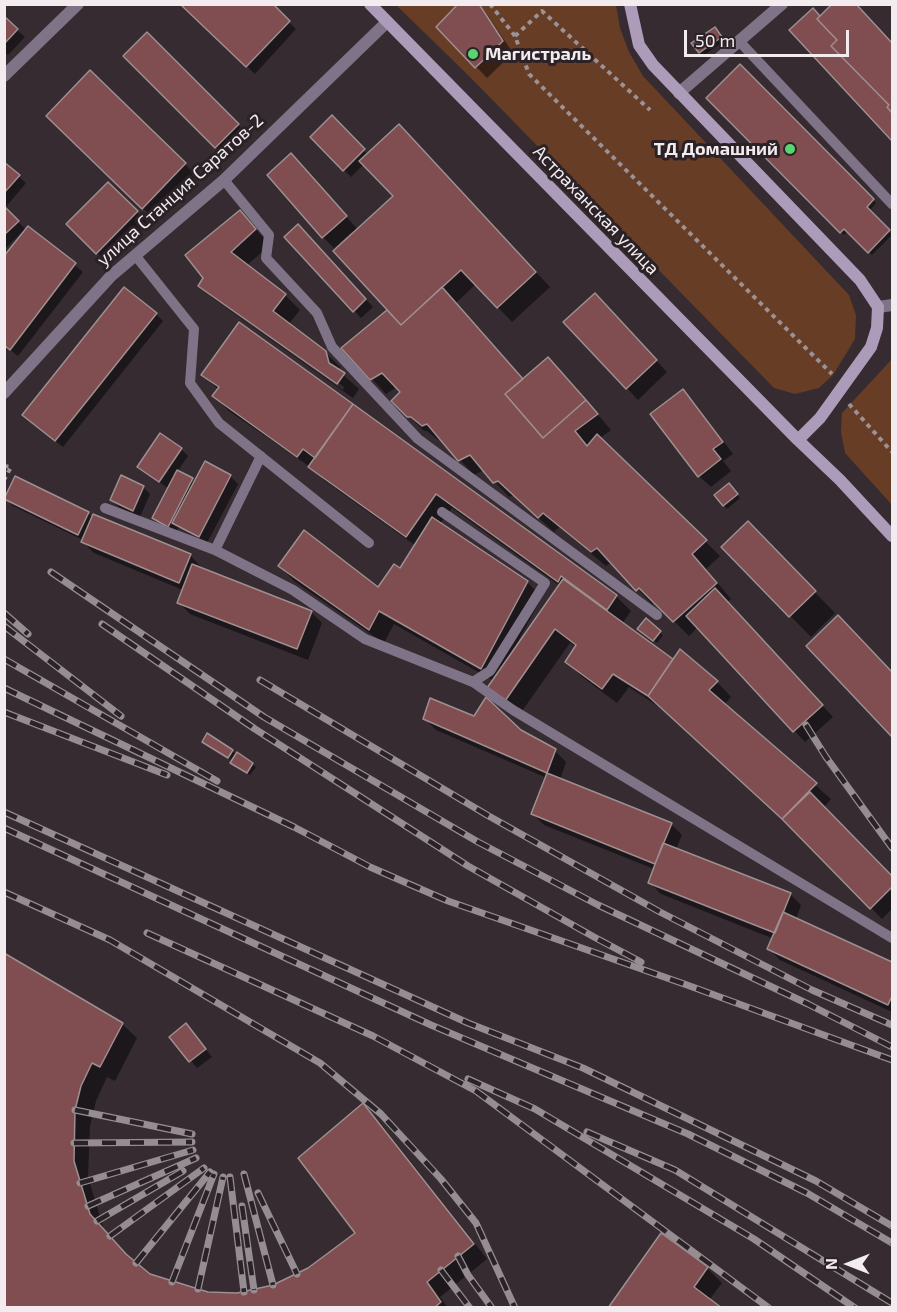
<!DOCTYPE html>
<meta charset="utf-8">
<style>
body{margin:0}
#map{position:relative;width:897px;height:1312px;overflow:hidden;background:#352b31;font-family:"Exo 2",sans-serif}
canvas{display:block}
.frame{position:absolute;inset:0;border:6px solid #f2ecef;pointer-events:none}
.north{position:absolute;left:819px;top:1234px;width:60px;height:60px;-webkit-text-stroke:4px #2b2227;paint-order:stroke;rotate:270deg;font-size:16px;font-weight:700;line-height:24px;text-align:center;color:#f2ecef}
.north::after{content:'';display:block;margin:auto;width:21px;height:27px;background:#f2ecef;clip-path:polygon(50% 0,100% 100%,50% 72%,0 100%)}
.scale{position:absolute;left:684px;top:30px;width:165px;height:27px;box-sizing:border-box;border:3px solid #f2ecef;border-top:0;padding-left:8px;font-size:18px;line-height:21px;white-space:nowrap;color:#f2ecef;-webkit-text-stroke:4px #2b2227;paint-order:stroke}
</style>
<div id="map">
<canvas width="897" height="1312"></canvas>
<div class="frame"></div>
<div class="north">N</div>
<div class="scale">50 m</div>
</div>
<script>
const ctx = document.querySelector('canvas').getContext('2d');
ctx.lineJoin = 'round';
function fillPath(path, color) { ctx.fillStyle = color; ctx.fill(path, 'evenodd'); }
const poly = rows => new Path2D(rows.map(r => 'M' + r).join(''));
function trace(path, color, width, dash) { ctx.strokeStyle = color; ctx.lineWidth = width; ctx.lineCap = dash ? 'butt' : 'round'; ctx.setLineDash(dash || []); ctx.stroke(path); }
function write(font, color, halo, rows, align = 'center') {
  ctx.font = font + ' "Exo 2",sans-serif'; ctx.lineWidth = 6; ctx.setLineDash([]); ctx.textBaseline = 'middle'; ctx.strokeStyle = halo; ctx.fillStyle = color; for (const [text, x, y, turn = 0] of rows) {
    ctx.save(); ctx.translate(x, y); ctx.rotate((+turn || 0) * Math.PI / 180); ctx.textAlign = isNaN(turn) ? turn : align; if (halo) ctx.strokeText(text, 0, 0); ctx.fillText(text, 0, 0); ctx.restore();
  }
}
fillPath(poly([
 [396,5,616,5,620,28,629,52,643,76,849,295,856,315,855,339,833,375,819,388,795,394,774,388,469,76],
 [892,359,892,505,845,453,841,432,842,413]
]), '#673d26');
fillPath(poly([
 [182,4,270,4,296,29,255,74],
 [461,4,480,4,513,53,487,78,438,27],
 [813,10,820,17,872,21,892,44,892,139,791,30],
 [4,18,25,37,8,55,4,52],
 [718,32,724,41,703,56,693,44],
 [147,34,249,136,227,158,125,56],
 [740,66,876,203,869,211,892,235,872,255,848,231,844,235,708,98],
 [90,72,196,175,154,219,48,116],
 [332,117,368,155,414,141,550,287,512,322,476,284,456,303,524,380,559,370,611,430,600,438,720,556,706,569,731,599,727,602,833,717,805,742,698,627,689,636,655,602,652,604,612,562,606,566,559,527,554,532,514,495,509,497,484,470,474,475,441,439,438,440,427,431,424,431,394,401,402,392,397,387,386,394,344,348,389,310,352,232,334,248,323,237,302,166,358,230,395,197,364,164,351,177,312,137],
 [4,164,26,183,5,208,26,230,28,228,83,272,18,356,4,345,23,234,21,233,4,250],
 [108,184,148,223,108,264,68,224],
 [240,212,270,245,246,266,285,295,300,310,288,325,325,352,340,367,341,373,359,389,353,398,215,300,200,285],
 [214,295,344,387,343,390,214,299],
 [305,233,373,307,361,318,354,310],
 [606,306,667,372,638,400,566,322],
 [156,314,163,321,63,447,32,422],
 [240,324,616,596,631,611,622,624,673,661,681,652,717,682,731,697,724,705,831,799,824,807,892,878,892,909,882,919,795,830,665,711,629,687,617,703,581,676,567,662,577,648,570,643,520,714,489,688,494,681,394,624,384,643,294,581,280,566,379,589,401,570,416,546,325,481,313,469,229,411,214,396,219,390,203,375],
 [452,508,560,586,518,647,516,645,542,597,527,582,440,524],
 [682,391,694,402,733,454,723,461,731,471,711,487,699,476],
 [181,449,188,456,177,472,195,483,206,464,230,476,238,484,207,543,179,527,176,533,161,525,154,518,169,489,139,467],
 [143,487,150,494,140,517,119,507,111,500],
 [732,488,740,498,727,509,716,495],
 [6,499,88,513,93,518,190,555,201,567,200,569,311,612,322,623,308,660,190,614,179,603,183,590,94,553,83,542,83,540,13,506],
 [768,544,835,613,811,637,723,547],
 [838,617,892,674,892,734,808,646],
 [646,620,663,635,657,643,643,632],
 [475,717,520,732,555,751,566,762,560,780,671,824,682,835,676,849,790,894,801,905,796,919,892,963,892,1012,780,960,769,949,774,939,661,894,649,882,654,869,544,825,533,814,547,778,436,730,424,718],
 [207,735,252,764,256,767,250,775,235,766,233,761,207,745],
 [4,954,122,1024,137,1038,115,1081,107,1077,96,1101,90,1126,88,1177,104,1230,132,1261,149,1276,208,1293,237,1295,274,1287,308,1269,358,1234,363,1105,378,1120,487,1259,440,1297,448,1308,4,1308],
 [186,1025,212,1057,197,1068,172,1037],
 [707,1268,722,1283,709,1300,610,1308]
]), '#0007');
const building = poly([
 [180,4,273,4,290,21,246,67,180,4],
 [458,4,479,4,503,41,475,68,436,27,458,4],
 [832,4,856,4,892,43,892,113,887,107,889,105,831,46,837,40,817,19,832,4],
 [813,8,820,16,817,19,837,40,831,46,889,105,887,107,892,113,892,141,789,30,813,8],
 [4,16,18,29,4,44,4,16],
 [715,27,722,37,699,53,691,43,715,27],
 [147,32,239,124,215,148,123,56,147,32],
 [740,64,874,199,867,207,890,230,868,253,844,229,840,233,706,98,740,64],
 [90,70,186,163,142,209,46,116,90,70],
 [332,115,365,149,343,171,310,137,332,115],
 [399,124,536,272,497,308,461,270,401,325,333,251,393,196,359,161,399,124],
 [291,153,347,216,322,238,267,175,291,153],
 [4,162,20,175,4,193,4,162],
 [108,182,138,211,96,254,66,224,108,182],
 [4,206,19,221,4,235,4,206],
 [240,210,256,229,231,252,286,294,273,311,326,351,329,363,345,373,337,384,198,286,203,278,185,255,240,210],
 [298,224,366,299,353,312,284,237,298,224],
 [28,226,76,263,10,350,4,345,4,256,28,226],
 [124,287,157,313,55,441,22,415,124,287],
 [442,287,523,379,505,394,543,438,586,400,598,414,575,431,587,446,597,434,707,540,692,554,717,583,673,622,639,588,636,591,597,548,591,552,543,513,538,518,498,481,493,483,470,455,458,461,427,424,422,426,411,417,407,417,391,401,400,392,382,373,370,380,341,348,387,310,401,325,442,287],
 [595,293,657,360,626,389,563,322,595,293],
 [239,322,353,404,315,458,303,449,297,457,212,396,219,387,201,375,239,322],
 [548,357,586,400,543,438,505,394,548,357],
 [683,389,723,442,713,449,721,459,698,477,650,414,683,389],
 [353,404,617,595,607,610,561,576,558,582,436,494,406,537,308,467,353,404],
 [160,433,182,448,159,482,137,467,160,433],
 [205,461,231,475,199,537,172,523,205,461],
 [177,470,193,478,168,527,152,518,177,470],
 [121,475,144,486,133,511,110,500,121,475],
 [15,476,89,512,78,535,4,499,15,476],
 [729,483,738,494,723,506,714,495,729,483],
 [93,514,191,554,179,583,81,542,93,514],
 [432,517,528,581,481,669,379,611,369,630,278,566,304,530,378,587,394,564,400,568,432,517],
 [748,521,816,591,789,617,721,547,748,521],
 [192,564,312,611,297,649,177,603,192,564],
 [563,579,673,659,648,696,613,674,602,689,565,662,576,645,555,629,505,701,487,688,563,579],
 [715,588,823,705,793,732,686,616,715,588],
 [838,615,892,672,892,737,806,646,838,615],
 [646,618,661,631,653,641,637,629,646,618],
 [680,649,718,681,709,690,817,783,782,819,648,696,680,649],
 [486,697,521,730,556,749,547,773,423,719,430,698,474,716,486,697],
 [207,733,233,750,228,758,202,742,207,733],
 [237,752,253,763,247,773,230,763,237,752],
 [547,773,672,823,655,864,531,814,547,773],
 [810,792,892,876,892,887,870,909,782,819,810,792],
 [663,843,791,893,775,933,648,883,663,843],
 [783,912,892,962,892,996,888,1005,767,949,783,912],
 [4,953,123,1023,100,1067,92,1063,81,1086,75,1110,74,1161,90,1214,126,1254,150,1274,208,1292,237,1293,273,1285,308,1268,355,1233,298,1158,363,1103,474,1244,427,1282,441,1302,434,1308,5,1308,4,953],
 [186,1023,206,1049,189,1062,169,1037,186,1023],
 [661,1233,708,1267,694,1287,722,1308,608,1308,661,1233]
]);
fillPath(building, '#804d50');
trace(building, '#9e8f90', 1.5);
trace(poly([
 [490,4,515,36,529,74,832,374],
 [515,36,542,11,650,110],
 [849,404,892,452],
 [4,466,11,467,4,480]
]), '#9a9297', 4, [4.5, 4.5]);
trace(poly([
 [739,41,892,204],
 [224,180,269,235,266,258,317,313,332,347,418,439,657,615],
 [135,255,194,329,190,383,219,423,369,543],
 [105,508,215,550,293,590,365,639,473,682,513,710,892,938],
 [442,512,545,583,490,671,473,682],
 [215,550,261,456]
]), '#7f7487', 10);
trace(poly([
 [4,76,78,4],
 [679,93,782,4],
 [878,307,892,305],
 [4,393,111,276,224,180,387,22]
]), '#7f7487', 12);
trace(poly([
 [370,4,798,440,840,480,892,536],
 [630,4,639,45,653,65,860,280,878,307,877,328,871,347,820,418,798,440]
]), '#ac9cba', 12);
const rail = poly([
 [51,572,264,717,478,842,598,905,808,1004,892,1047],
 [4,613,28,634],
 [102,624,255,729,468,866,594,937,641,962],
 [4,626,121,716],
 [4,659,217,781],
 [260,680,487,815,660,912,812,990,892,1025],
 [4,688,294,827,370,867,448,901,687,985,892,1060],
 [4,712,167,775],
 [806,725,826,757,892,848],
 [4,812,468,1023,583,1068,816,1181,892,1226],
 [4,828,431,1025,688,1134,807,1193,892,1243],
 [4,892,110,940,320,1063,381,1114,441,1179,476,1223,515,1308],
 [147,933,373,1036,476,1091,769,1308],
 [468,1079,535,1109,754,1239,855,1308],
 [75,1110,192,1134],
 [587,1132,675,1170,892,1303],
 [74,1143,192,1142],
 [244,1174,273,1285],
 [230,1177,244,1292],
 [80,1183,193,1150],
 [258,1193,297,1274],
 [88,1206,196,1158],
 [242,1206,254,1290],
 [97,1221,183,1171],
 [110,1236,204,1168],
 [458,1256,468,1275,492,1308],
 [136,1263,210,1172],
 [441,1270,470,1308],
 [172,1282,214,1174],
 [198,1289,223,1177]
]);
trace(rail, '#958d91', 7);
trace(rail, '#2b2227', 4.5, [14]);
for (const [x, y, r, color] of [
 [473,54,6,"#57d570"],
 [790,149,6,"#57d570"]
]) { const dot = new Path2D(); dot.arc(x, y, r, 0, 2 * Math.PI); ctx.fillStyle = color; ctx.fill(dot); trace(dot, '#2b2227', 2); }
write('bold 18px', '#f2ecef', '#2b2227', [
 ["Магистраль",485,54],
 ["ТД Домашний",778,149,"right"]
], 'left');
write('18px', '#f2ecef', '#2b2227', [
 ["улица Станция Саратов-2",180,190,-42],
 ["Астраханская улица",596,210,46]
]);
</script>
